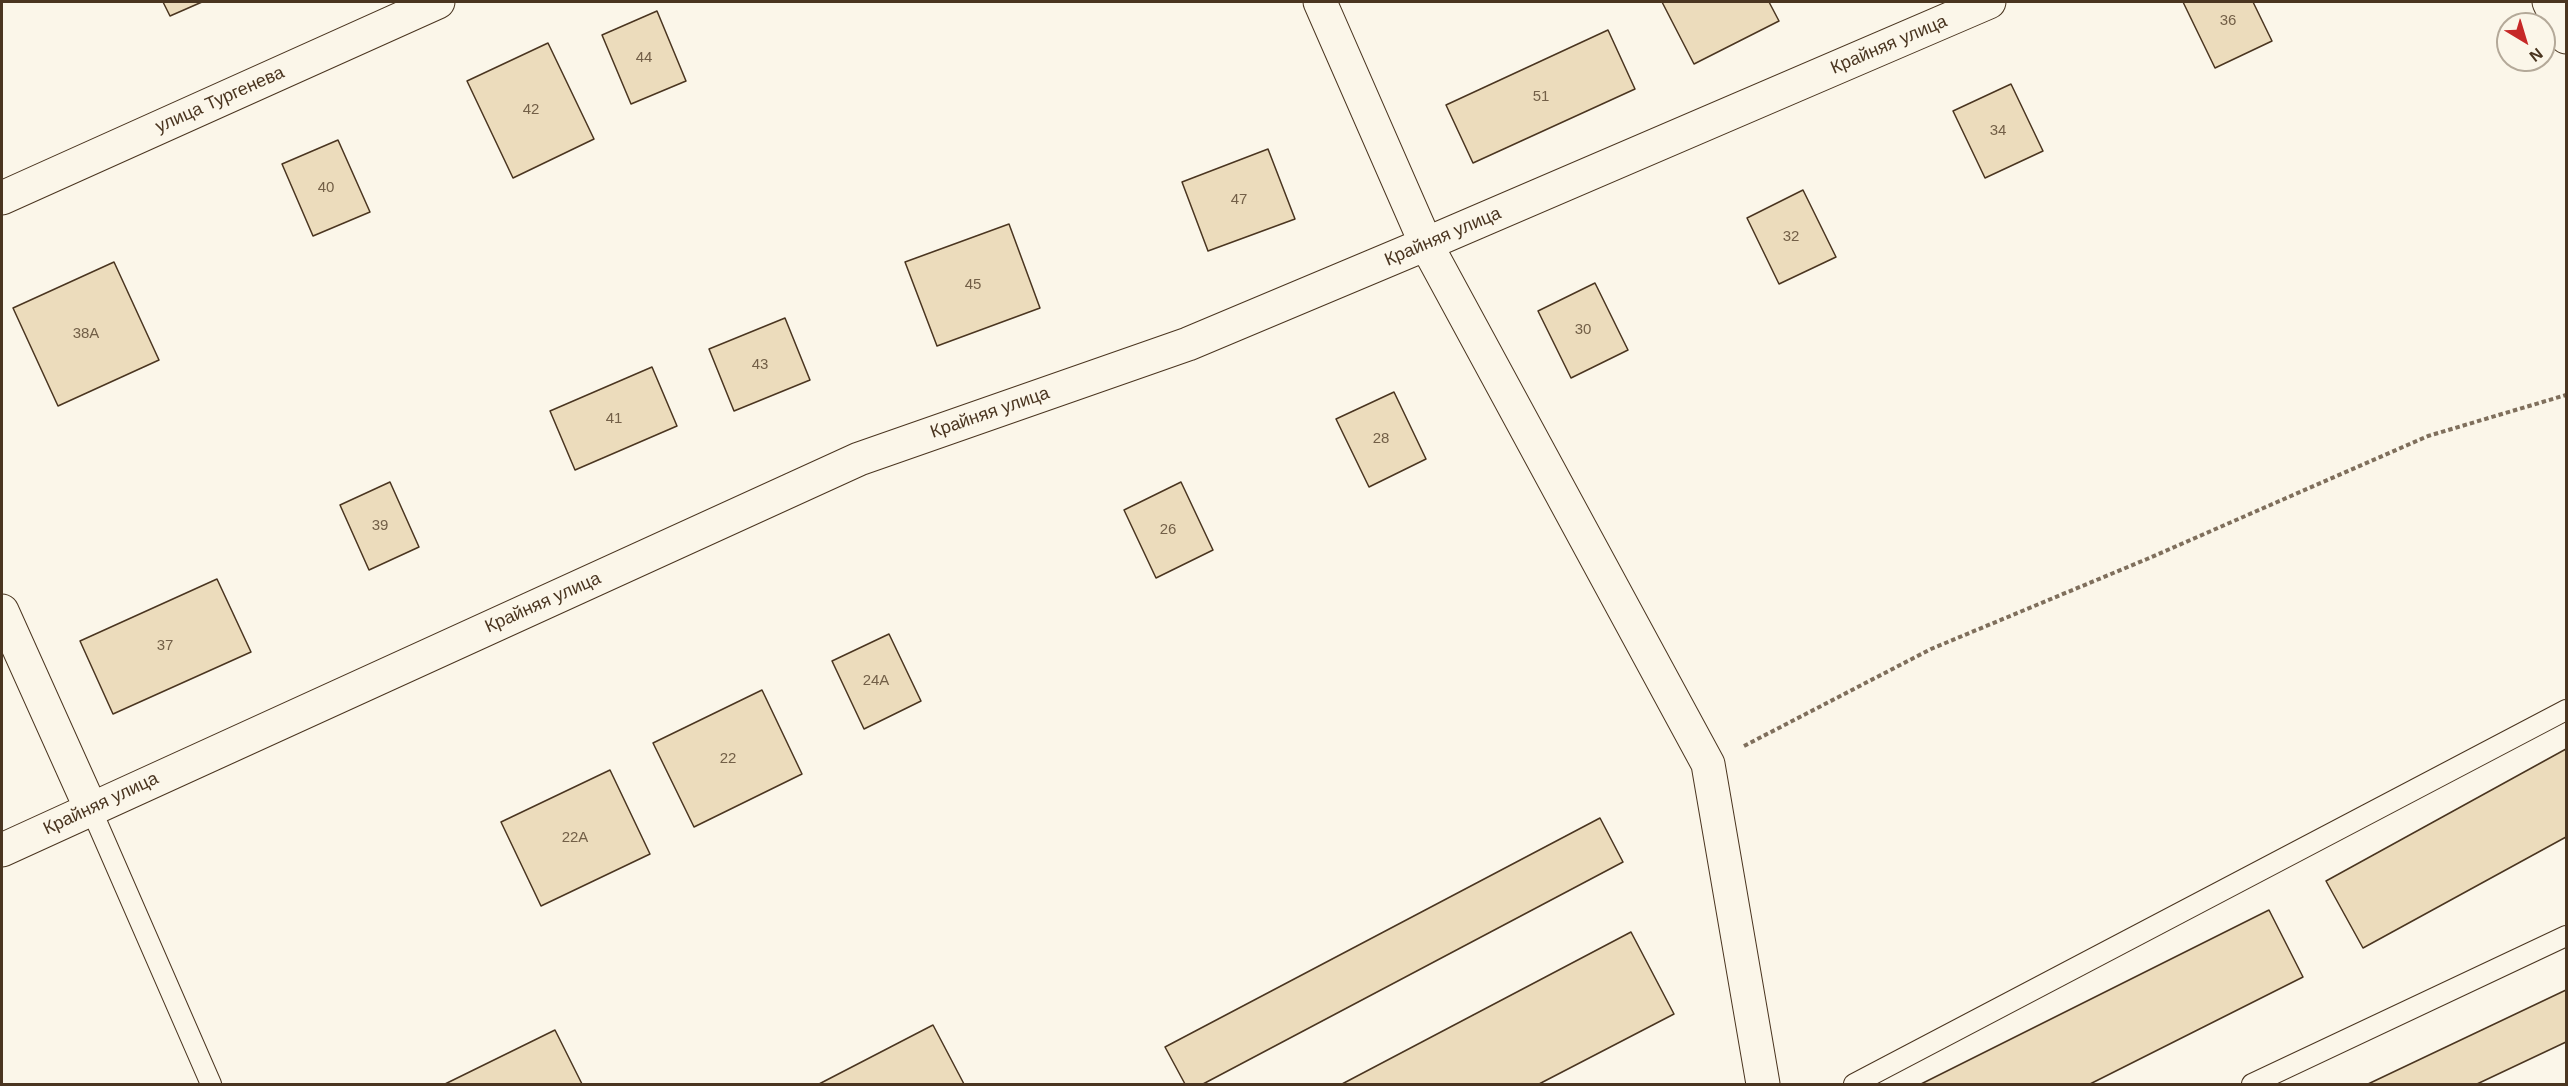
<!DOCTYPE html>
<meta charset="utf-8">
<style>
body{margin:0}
#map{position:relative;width:2568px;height:1086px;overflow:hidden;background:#fbf6e9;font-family:Arial,sans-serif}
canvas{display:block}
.frame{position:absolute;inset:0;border:3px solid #4a3520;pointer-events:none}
.north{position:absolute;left:2496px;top:12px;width:60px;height:60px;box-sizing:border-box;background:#fbf6e9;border:2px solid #b4a999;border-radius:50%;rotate:142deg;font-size:16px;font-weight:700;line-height:24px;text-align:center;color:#4a3520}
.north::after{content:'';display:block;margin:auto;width:21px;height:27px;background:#c62828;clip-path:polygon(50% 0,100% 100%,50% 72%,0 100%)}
</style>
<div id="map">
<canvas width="2568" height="1086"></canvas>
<div class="frame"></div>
<div class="north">N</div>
</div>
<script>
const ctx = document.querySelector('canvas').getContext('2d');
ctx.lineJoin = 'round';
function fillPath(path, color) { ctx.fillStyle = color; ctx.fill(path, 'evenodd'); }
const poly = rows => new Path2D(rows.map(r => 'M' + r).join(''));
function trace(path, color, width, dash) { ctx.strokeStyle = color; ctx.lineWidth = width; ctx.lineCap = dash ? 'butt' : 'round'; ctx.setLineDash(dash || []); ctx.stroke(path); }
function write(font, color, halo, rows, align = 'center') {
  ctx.font = font + ' Arial,sans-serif'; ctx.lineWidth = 4.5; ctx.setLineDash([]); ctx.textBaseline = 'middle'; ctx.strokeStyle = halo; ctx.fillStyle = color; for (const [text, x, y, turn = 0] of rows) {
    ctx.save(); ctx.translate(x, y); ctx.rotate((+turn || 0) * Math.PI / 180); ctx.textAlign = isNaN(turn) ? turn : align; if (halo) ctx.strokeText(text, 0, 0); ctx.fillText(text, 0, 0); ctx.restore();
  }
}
const building = poly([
 [163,2,202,2,170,16,163,2],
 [1662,2,1769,2,1779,21,1694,64,1662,2],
 [2183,2,2253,2,2272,41,2215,68,2183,2],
 [657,11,686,81,631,104,602,35,657,11],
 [1608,30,1635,89,1473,163,1446,105,1608,30],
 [548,43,594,139,513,178,467,81,548,43],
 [2011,84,2043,151,1985,178,1953,111,2011,84],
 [338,140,370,212,313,236,282,164,338,140],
 [1268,149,1295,219,1208,251,1182,182,1268,149],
 [1803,190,1836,257,1779,284,1747,218,1803,190],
 [1009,224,1040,308,937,346,905,262,1009,224],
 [114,262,159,360,58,406,13,308,114,262],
 [1595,283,1628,350,1571,378,1538,311,1595,283],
 [785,318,810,380,734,411,709,349,785,318],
 [652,367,677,426,575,470,550,411,652,367],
 [1394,392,1426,459,1369,487,1336,419,1394,392],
 [390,482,419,547,369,570,340,505,390,482],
 [1181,482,1213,550,1156,578,1124,510,1181,482],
 [217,579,251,652,113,714,80,641,217,579],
 [889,634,921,701,864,729,832,661,889,634],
 [762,690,802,774,694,827,653,743,762,690],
 [2566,749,2566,837,2363,948,2326,881,2566,749],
 [610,770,650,854,541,906,501,822,610,770],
 [1600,818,1623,862,1203,1084,1185,1084,1165,1047,1600,818],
 [2269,910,2303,977,2090,1084,1921,1084,2269,910],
 [1631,932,1674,1014,1539,1084,1342,1084,1631,932],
 [2566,990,2566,1042,2477,1084,2368,1084,2566,990],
 [933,1025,964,1084,819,1084,933,1025],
 [555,1030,582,1084,445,1084,555,1030]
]);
fillPath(building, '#ecdcbc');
trace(building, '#4a3520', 1.5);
const service = poly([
 [91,809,211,1084],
 [1854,1084,2566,710],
 [2252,1084,2566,936]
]);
const minor = poly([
 [1320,2,1426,244,1708,764,1763,1084],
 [2,198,438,2],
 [2,611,91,809],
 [2,850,859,459,1188,344,1426,244,1989,2]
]);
const tertiary = poly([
 [2549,2,2566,37]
]);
trace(service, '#4a3520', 22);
trace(minor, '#4a3520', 35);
trace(tertiary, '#4a3520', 35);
trace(poly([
 [1744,746,1931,649,2147,559,2428,436,2566,395]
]), '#7f6f5c', 4, [4.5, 3]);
trace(service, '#fbf6e9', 20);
trace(minor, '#fbf6e9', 33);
trace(tertiary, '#fbf6e9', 33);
write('15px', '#725f47', null, [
 ["36",2228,21],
 ["44",644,58],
 ["51",1541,97],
 ["42",531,110],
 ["34",1998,131],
 ["40",326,188],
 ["47",1239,200],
 ["32",1791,237],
 ["45",973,285],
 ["30",1583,330],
 ["38А",86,334],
 ["43",760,365],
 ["41",614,419],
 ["28",1381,439],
 ["39",380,526],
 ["26",1168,530],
 ["37",165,646],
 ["24А",876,681],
 ["22",728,759],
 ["22А",575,838]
]);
write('18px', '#4a3520', '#fbf6e9', [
 ["Крайняя улица",1889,45,-23],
 ["улица Тургенева",220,100,-24],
 ["Крайняя улица",1443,237,-23],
 ["Крайняя улица",990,413,-19],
 ["Крайняя улица",543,603,-24],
 ["Крайняя улица",101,804,-25]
]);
</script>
